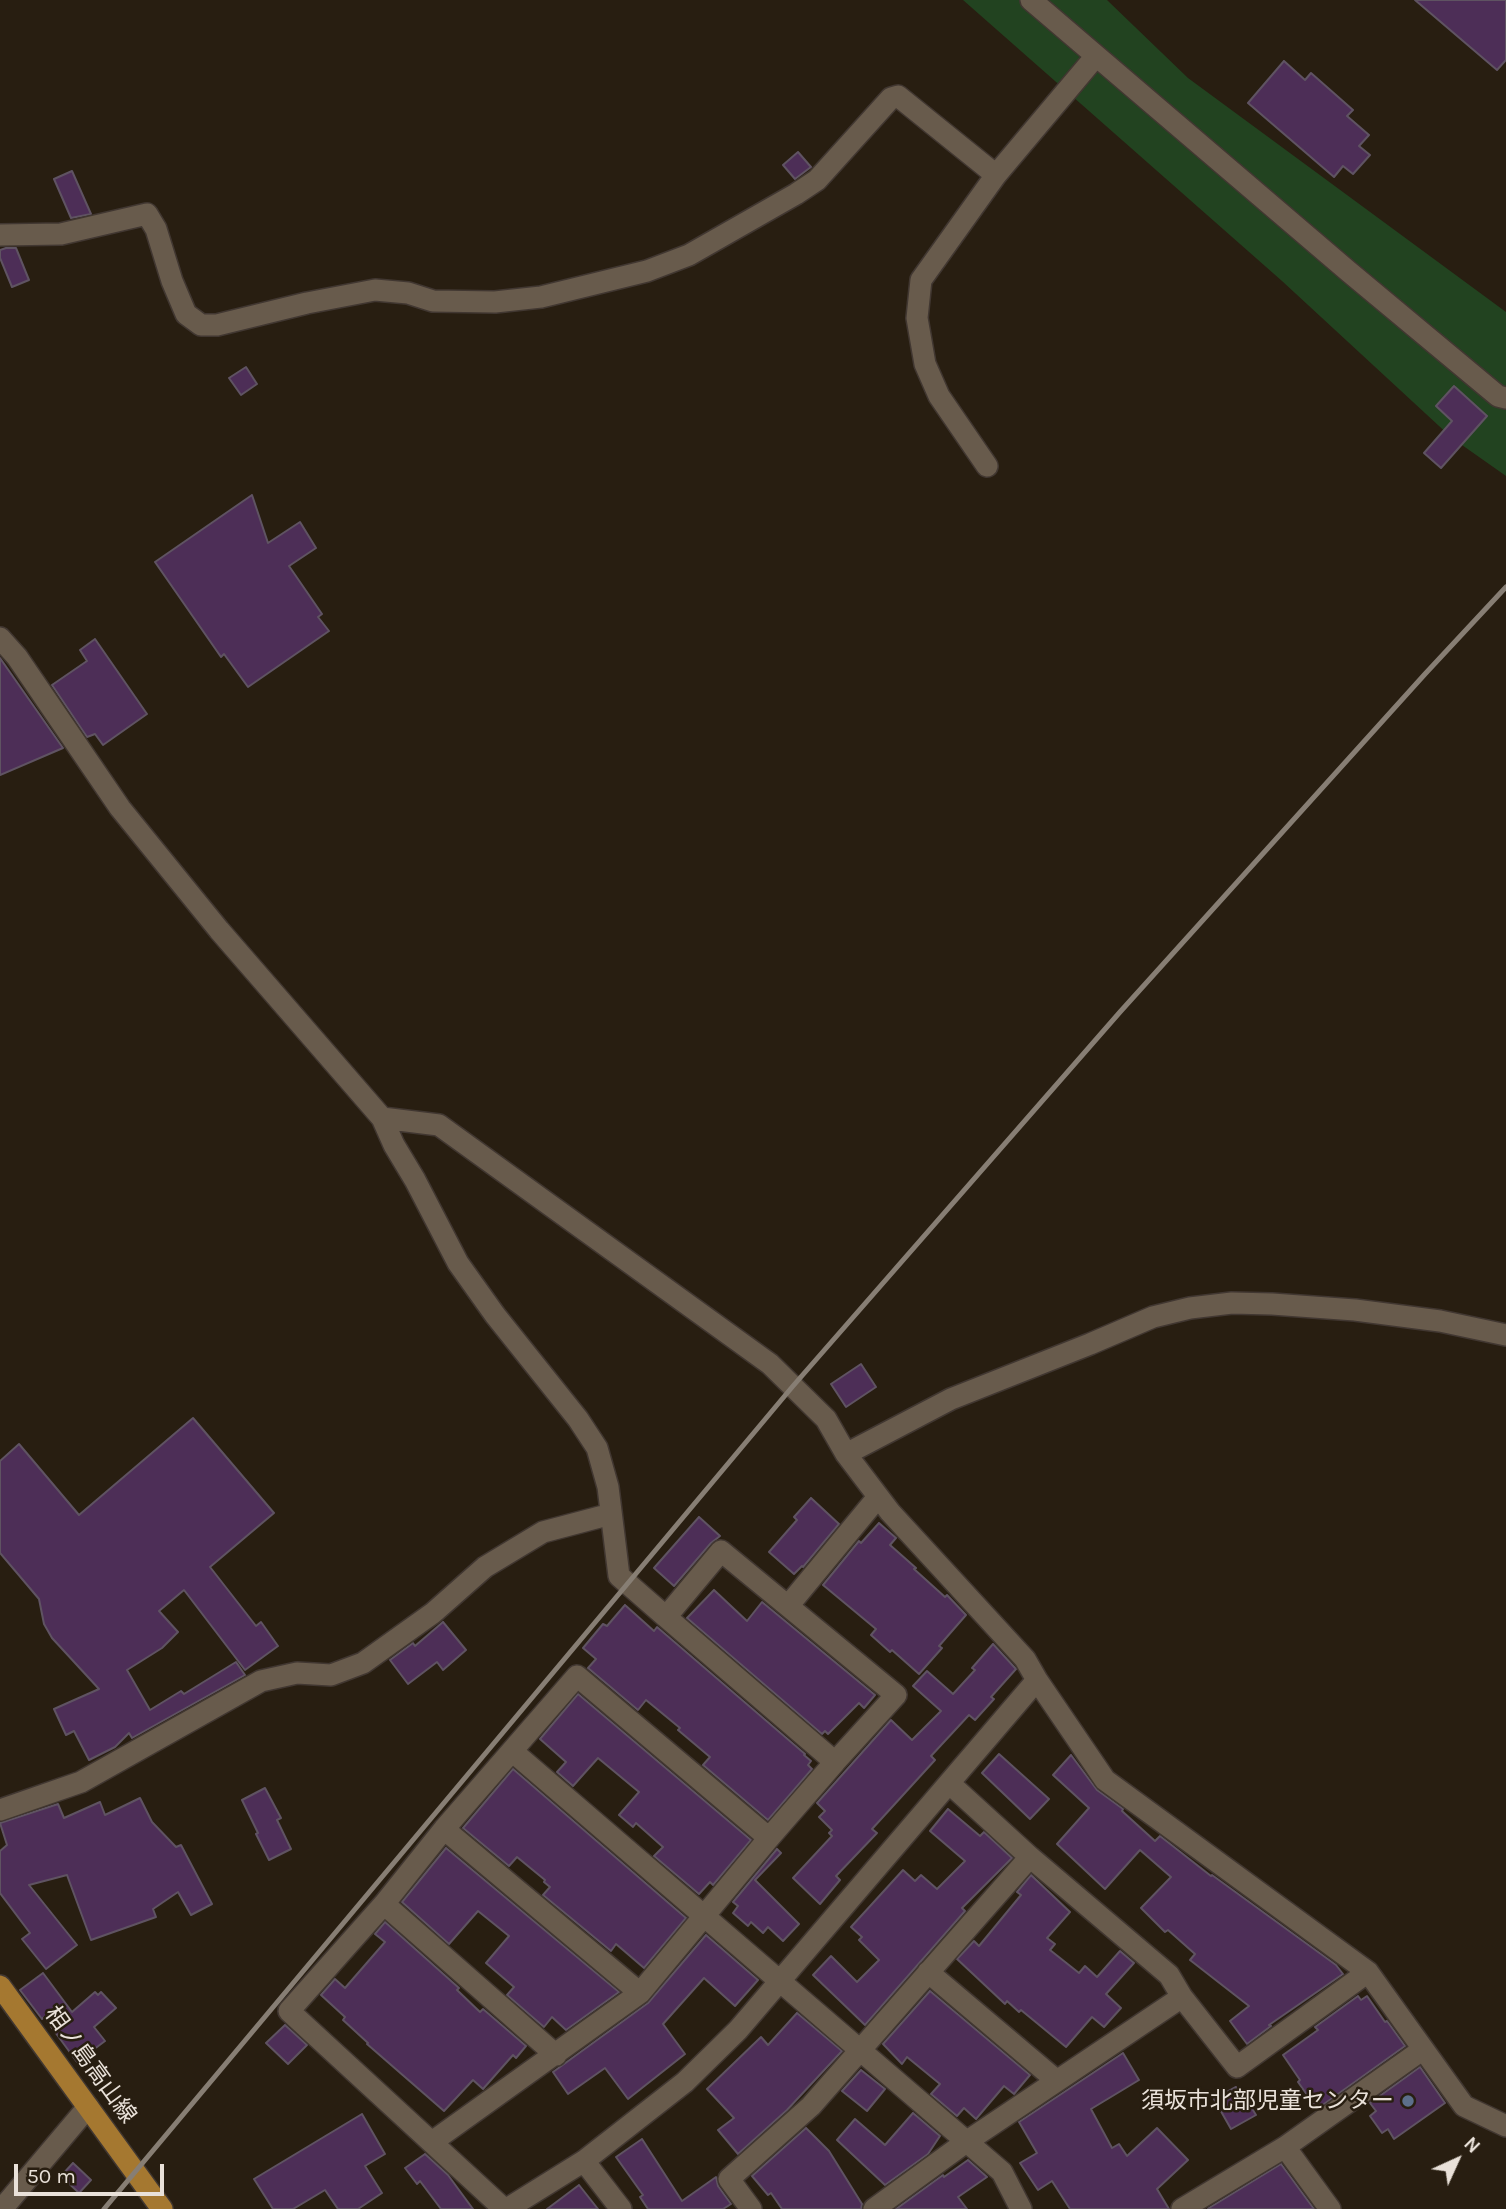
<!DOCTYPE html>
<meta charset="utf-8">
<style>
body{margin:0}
#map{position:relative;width:1506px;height:2209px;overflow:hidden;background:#281e11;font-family:Karla,sans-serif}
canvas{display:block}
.north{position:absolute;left:1422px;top:2125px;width:70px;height:70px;-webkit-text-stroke:5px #281e11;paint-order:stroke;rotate:45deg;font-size:19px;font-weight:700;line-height:28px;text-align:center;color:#e9e1d9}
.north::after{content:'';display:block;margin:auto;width:24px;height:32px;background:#e9e1d9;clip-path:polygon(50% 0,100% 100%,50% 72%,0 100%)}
.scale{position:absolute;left:14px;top:2164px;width:150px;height:32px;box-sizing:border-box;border:4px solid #e9e1d9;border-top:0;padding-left:9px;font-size:21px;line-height:24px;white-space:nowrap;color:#e9e1d9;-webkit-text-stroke:5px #281e11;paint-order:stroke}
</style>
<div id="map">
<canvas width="1506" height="2209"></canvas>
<div class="north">N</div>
<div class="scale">50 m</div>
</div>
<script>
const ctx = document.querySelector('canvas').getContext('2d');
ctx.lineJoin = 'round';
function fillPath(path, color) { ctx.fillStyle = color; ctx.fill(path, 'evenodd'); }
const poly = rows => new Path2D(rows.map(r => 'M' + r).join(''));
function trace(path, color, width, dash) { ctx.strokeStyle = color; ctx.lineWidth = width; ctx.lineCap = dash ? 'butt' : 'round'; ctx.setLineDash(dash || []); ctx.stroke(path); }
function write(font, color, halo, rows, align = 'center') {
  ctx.font = font + ' Karla,"Noto Sans JP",sans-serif'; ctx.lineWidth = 5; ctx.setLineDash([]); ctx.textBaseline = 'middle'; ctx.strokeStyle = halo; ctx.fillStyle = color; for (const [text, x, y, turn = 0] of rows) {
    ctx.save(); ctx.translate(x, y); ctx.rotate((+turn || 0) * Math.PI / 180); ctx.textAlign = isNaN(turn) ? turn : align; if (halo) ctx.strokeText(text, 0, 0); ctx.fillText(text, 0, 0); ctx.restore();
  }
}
fillPath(poly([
 [963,0,1107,0,1188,78,1506,312,1506,476,1452,438,1282,281]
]), '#224320');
const building = poly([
 [1415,0,1506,0,1506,60,1497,70,1415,0],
 [1284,61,1305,80,1311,73,1353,110,1347,116,1369,135,1359,146,1370,155,1353,174,1343,166,1334,177,1248,103,1284,61],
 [798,152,811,167,795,179,783,165,798,152],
 [72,171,91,214,71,218,54,179,72,171],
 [6,248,16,248,29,280,12,287,0,258,0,250,6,248],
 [246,367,257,384,241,395,229,378,246,367],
 [1454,386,1487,416,1441,468,1424,453,1452,421,1436,406,1454,386],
 [252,495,268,543,300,522,316,548,289,566,322,614,318,617,329,631,248,687,224,654,221,657,155,562,252,495],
 [95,639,147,714,103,745,95,734,87,737,52,685,87,661,80,650,95,639],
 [0,658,63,748,0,775,0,658],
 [861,1364,876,1387,846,1407,831,1384,861,1364],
 [193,1418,274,1513,210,1567,256,1626,261,1622,278,1646,245,1670,184,1590,159,1611,178,1632,162,1648,127,1670,150,1710,181,1691,184,1694,236,1662,245,1675,132,1738,129,1733,115,1747,89,1760,74,1731,66,1735,54,1709,99,1689,52,1638,44,1624,39,1599,0,1553,0,1461,19,1444,79,1515,193,1418],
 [811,1498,839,1524,803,1567,802,1566,794,1574,769,1552,797,1520,794,1517,811,1498],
 [699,1517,720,1536,711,1543,674,1586,654,1568,699,1517],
 [879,1523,896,1538,890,1545,916,1568,914,1569,945,1597,947,1595,966,1615,939,1646,942,1648,919,1674,892,1650,890,1652,871,1635,876,1629,823,1585,859,1541,861,1543,879,1523],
 [714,1590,747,1621,762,1602,875,1695,864,1708,859,1703,828,1734,825,1731,822,1734,687,1618,714,1590],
 [625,1605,654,1631,657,1627,805,1754,804,1755,811,1761,808,1765,812,1769,768,1820,703,1765,710,1757,678,1730,680,1728,646,1700,638,1710,588,1668,596,1659,583,1648,603,1624,607,1626,625,1605],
 [443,1622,466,1650,443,1670,437,1662,408,1684,390,1660,413,1643,415,1646,443,1622],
 [993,1644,1016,1669,991,1697,994,1699,975,1720,969,1715,931,1756,935,1760,872,1829,877,1833,836,1876,840,1880,820,1904,793,1878,832,1836,829,1833,832,1830,819,1817,825,1811,817,1803,891,1720,912,1740,941,1711,913,1686,927,1671,953,1694,975,1670,972,1668,993,1644],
 [578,1694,751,1840,713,1885,710,1882,699,1894,654,1856,663,1847,636,1823,633,1827,619,1815,639,1792,598,1758,573,1786,557,1772,566,1762,540,1739,578,1694],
 [999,1754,1049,1799,1030,1819,982,1773,999,1754],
 [1071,1755,1097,1790,1123,1809,1122,1811,1155,1841,1160,1836,1211,1876,1212,1875,1336,1965,1343,1974,1269,2025,1271,2026,1247,2044,1230,2021,1249,2006,1190,1960,1195,1954,1168,1930,1165,1932,1141,1908,1171,1877,1140,1850,1105,1889,1057,1844,1089,1808,1053,1775,1071,1755],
 [513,1769,686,1918,644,1968,616,1944,611,1951,543,1895,550,1887,544,1882,545,1880,517,1857,509,1866,463,1828,513,1769],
 [265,1788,281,1818,277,1820,291,1849,269,1860,256,1834,258,1833,242,1800,265,1788],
 [140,1798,152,1822,176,1847,181,1845,212,1904,191,1915,178,1892,153,1909,156,1917,91,1940,67,1875,29,1885,77,1945,46,1969,22,1939,30,1933,0,1893,0,1851,7,1845,0,1823,58,1804,64,1818,100,1802,105,1815,140,1798],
 [948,1809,980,1836,984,1832,1012,1858,962,1908,965,1911,865,2025,813,1975,831,1956,857,1982,879,1960,859,1940,862,1937,851,1927,903,1870,915,1881,921,1875,937,1889,965,1861,930,1831,948,1809],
 [446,1848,619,1992,566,2030,552,2017,544,2027,507,1995,514,1987,486,1963,509,1936,478,1911,449,1944,402,1902,446,1848],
 [777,1849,781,1853,755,1880,799,1924,783,1941,768,1927,763,1933,751,1922,748,1926,733,1913,738,1906,733,1902,777,1849],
 [1031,1875,1070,1912,1047,1938,1055,1944,1050,1950,1079,1973,1085,1966,1097,1977,1120,1951,1134,1963,1106,1994,1121,2008,1104,2027,1092,2017,1066,2047,1021,2010,1019,2012,1007,2001,1005,2004,957,1959,974,1941,979,1946,1021,1895,1017,1892,1031,1875],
 [385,1922,459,1988,457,1990,480,2012,483,2009,526,2046,516,2058,513,2055,483,2089,473,2080,444,2111,367,2044,368,2043,343,2020,345,2017,321,1995,335,1979,345,1988,385,1942,375,1934,385,1922],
 [706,1935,758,1980,735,2006,704,1978,663,2024,685,2054,628,2099,605,2068,568,2094,553,2072,648,2003,706,1935],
 [43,1973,72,2012,95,1992,98,1995,101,1992,116,2008,94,2027,105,2041,77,2062,44,2017,42,2019,20,1990,43,1973],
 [930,1991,1030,2075,1014,2094,1004,2086,976,2119,964,2108,957,2116,931,2094,940,2084,907,2057,902,2064,883,2044,930,1991],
 [1358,1996,1361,2000,1367,1996,1385,2022,1387,2021,1405,2046,1317,2109,1298,2082,1300,2080,1283,2055,1318,2030,1315,2027,1358,1996],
 [797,2013,842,2051,787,2110,738,2154,718,2130,734,2118,707,2089,761,2037,768,2045,797,2013],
 [285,2025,307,2045,288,2064,266,2043,285,2025],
 [1123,2053,1139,2080,1091,2109,1112,2148,1119,2144,1127,2156,1157,2128,1188,2160,1157,2189,1169,2209,1070,2209,1052,2181,1038,2190,1020,2163,1037,2153,1019,2122,1123,2053],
 [1420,2067,1445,2103,1394,2139,1388,2129,1382,2133,1370,2116,1376,2111,1370,2103,1420,2067],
 [861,2070,885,2089,867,2111,842,2091,861,2070],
 [1236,2087,1239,2093,1242,2092,1256,2115,1231,2129,1214,2099,1236,2087],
 [913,2113,940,2136,928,2154,885,2185,837,2140,855,2119,885,2145,913,2113],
 [362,2114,385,2154,365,2166,382,2193,358,2209,338,2209,325,2190,293,2209,273,2209,254,2179,362,2114],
 [806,2128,829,2151,862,2204,861,2209,782,2209,771,2193,768,2195,752,2176,806,2128],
 [642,2139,682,2201,716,2177,718,2186,731,2204,723,2209,648,2209,640,2197,643,2195,616,2157,642,2139],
 [425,2154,448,2175,473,2209,441,2209,420,2181,417,2184,405,2168,425,2154],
 [968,2160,987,2177,958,2197,967,2209,896,2209,943,2175,944,2177,968,2160],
 [73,2163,91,2180,79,2193,61,2176,73,2163],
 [1281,2164,1314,2209,1208,2209,1209,2208,1281,2164],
 [579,2185,598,2209,547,2209,579,2185]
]);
fillPath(building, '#4d2e57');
trace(building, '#5f5362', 2);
const minor = poly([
 [1031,0,1348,271,1498,396,1506,398],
 [0,235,61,234,147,214,156,229,172,281,186,314,201,325,217,325,307,303,375,290,408,293,433,301,495,302,541,297,647,271,689,255,796,194,817,180,891,98,898,96,996,175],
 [987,466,939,396,925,364,917,318,921,280,996,175,1096,56],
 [0,638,17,657,120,808,219,930,382,1118,394,1145,415,1180,458,1263,495,1315,578,1419,597,1448,608,1487,619,1576,666,1617,721,1551,896,1695,835,1762,769,1838,640,1993,432,2142],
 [382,1118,439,1125,770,1364,826,1419,846,1454,890,1512,1025,1659,1037,1680,1105,1780,1368,1972,1464,2106,1506,2126],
 [846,1454,951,1399,1090,1344,1153,1317,1190,1308,1232,1303,1272,1304,1355,1310,1440,1321,1506,1335],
 [788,1606,878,1497],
 [666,1617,835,1762],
 [512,1751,1002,2172,1021,2209],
 [949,1783,1030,1857,1169,1975,1182,1997,1237,2067,1368,1972],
 [0,1810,81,1782,261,1681,297,1673,331,1675,363,1663,433,1613,485,1567,543,1532,611,1514],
 [444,1829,640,1993],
 [384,1904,556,2055],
 [928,1972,1057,2081],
 [1285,2147,1330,2209],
 [584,2161,621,2209],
 [2,2209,88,2107],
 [504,2209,289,2011,384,1904,444,1829,577,1676,769,1838],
 [507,2209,584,2161,685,2082,738,2030,1037,1680],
 [751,2209,729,2179,811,2106,1030,1857],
 [874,2209,966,2142,1182,1997],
 [1182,2209,1285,2147,1422,2050]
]);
const major = poly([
 [0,1986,162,2209]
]);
trace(minor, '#413731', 24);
trace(major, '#413731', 24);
trace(minor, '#685b4c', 21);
trace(major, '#a57830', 21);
trace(poly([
 [104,2209,793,1386,1120,1012,1425,674,1506,587]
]), '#877e74', 5);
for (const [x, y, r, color] of [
 [1408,2101,7,"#5c6f8a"]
]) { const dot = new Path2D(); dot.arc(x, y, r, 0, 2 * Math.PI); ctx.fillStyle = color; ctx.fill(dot); trace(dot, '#281e11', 2.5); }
write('23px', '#e9e1d9', '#281e11', [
 ["相ノ島高山線",90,2065,54]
]);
write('23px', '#e9e1d9', '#281e11', [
 ["須坂市北部児童センター",1394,2101]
], 'right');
</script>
